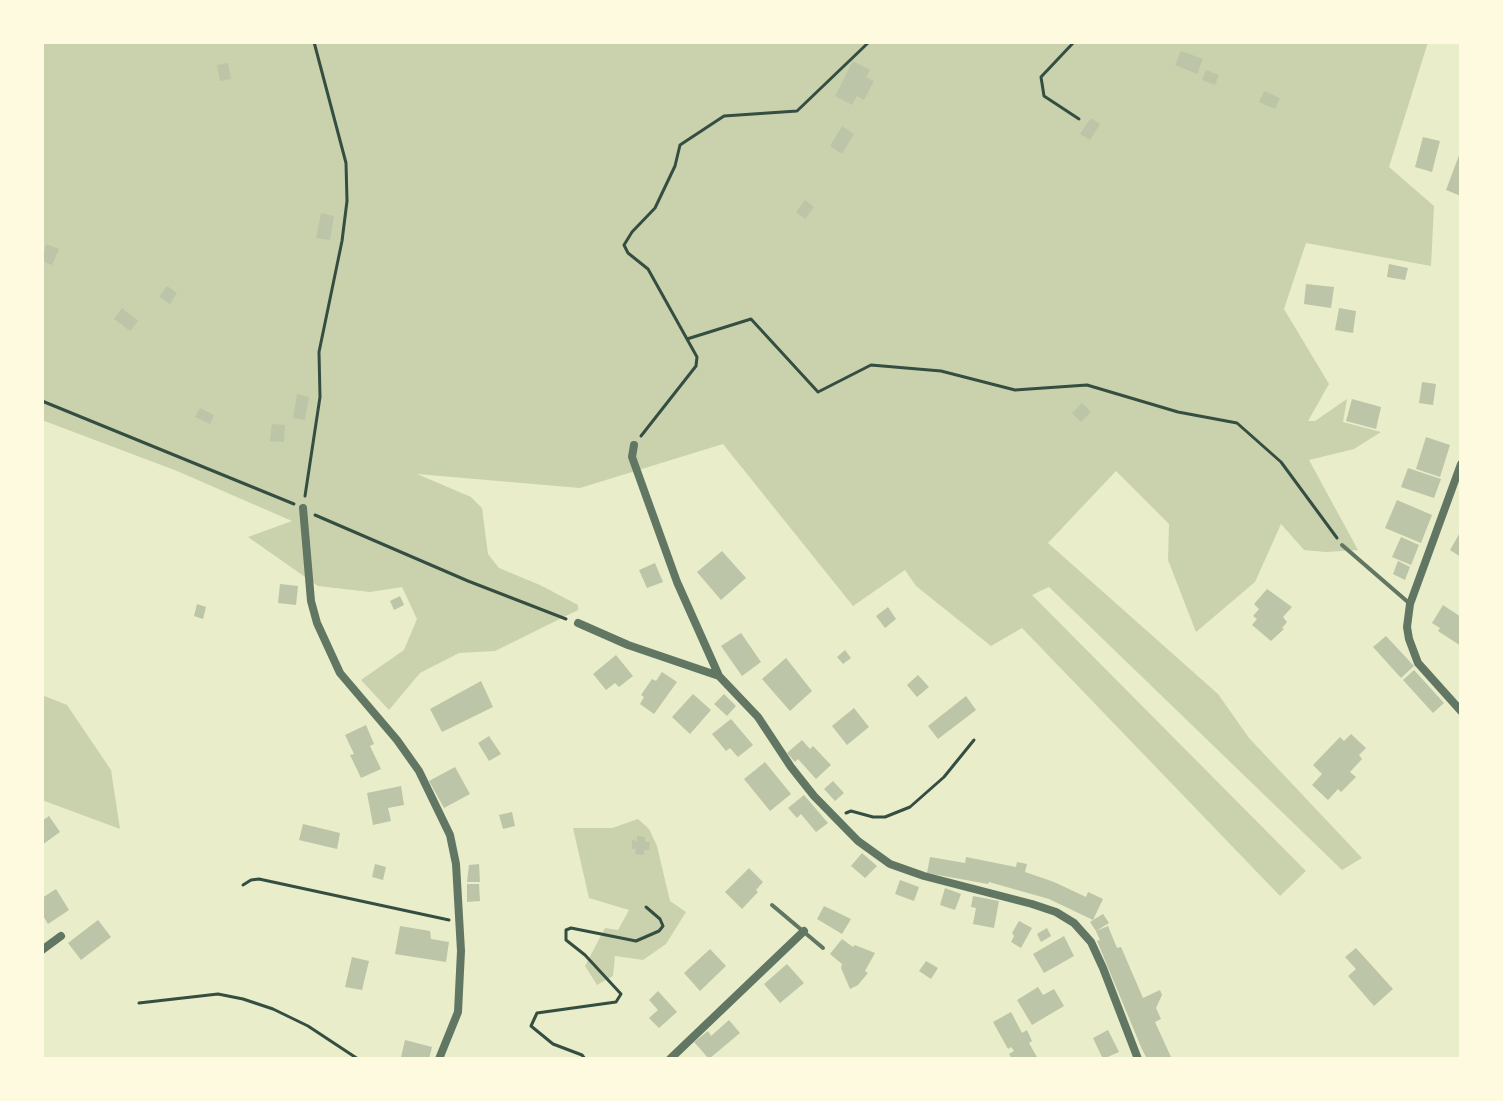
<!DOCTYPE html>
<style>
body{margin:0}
#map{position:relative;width:1503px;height:1101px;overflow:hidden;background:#e9edc9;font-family:Figtree,sans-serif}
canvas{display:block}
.frame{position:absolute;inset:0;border:44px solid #fefae0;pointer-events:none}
</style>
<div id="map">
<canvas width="1503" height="1101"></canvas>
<div class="frame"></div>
</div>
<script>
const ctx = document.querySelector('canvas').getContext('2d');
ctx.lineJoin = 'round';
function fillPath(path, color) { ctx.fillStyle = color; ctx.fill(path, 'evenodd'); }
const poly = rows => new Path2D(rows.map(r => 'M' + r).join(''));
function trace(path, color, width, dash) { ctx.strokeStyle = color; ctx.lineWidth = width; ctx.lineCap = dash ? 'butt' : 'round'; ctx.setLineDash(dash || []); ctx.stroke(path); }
fillPath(poly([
 [42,42,1428,42,1389,167,1434,206,1431,266,1306,243,1284,309,1329,384,1308,421,1315,421,1347,399,1343,422,1381,432,1354,449,1309,460,1358,550,1326,552,1304,550,1281,524,1255,582,1196,632,1168,560,1169,524,1116,471,1048,543,1218,694,1249,738,1362,858,1342,870,1049,587,1032,595,1306,871,1280,896,1022,628,991,646,916,586,905,570,853,606,723,444,580,488,417,474,471,497,482,508,488,554,499,568,540,585,578,605,578,610,495,651,459,653,420,673,389,710,361,680,404,650,417,619,402,587,370,592,318,586,248,537,292,521,177,471,42,420],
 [42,695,67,705,111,770,120,829,42,800],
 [638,819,649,829,657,846,670,901,686,912,666,944,643,960,615,956,613,976,597,985,585,966,605,928,618,930,629,910,589,898,573,828,612,828]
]), '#cad2ad');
fillPath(poly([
 [1181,51,1203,59,1197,74,1175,65],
 [853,61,870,70,866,77,874,81,864,100,857,96,852,105,835,96],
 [228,63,231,79,220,81,217,65],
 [1206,70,1219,75,1215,85,1202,80],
 [1264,91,1280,98,1275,109,1259,102],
 [1091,118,1100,124,1090,140,1080,134],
 [842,126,854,134,842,154,830,146],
 [1423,137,1440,141,1432,172,1415,167],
 [1461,150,1461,196,1446,190],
 [805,200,814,207,805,219,796,212],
 [321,213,334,216,330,240,316,238],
 [46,244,59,249,52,265,42,261],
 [1389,264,1408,268,1405,280,1387,277],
 [1306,284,1334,287,1331,308,1304,304],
 [167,286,177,293,170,304,159,297],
 [122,308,138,321,130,331,114,319],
 [1339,308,1356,311,1353,333,1335,330],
 [1422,382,1436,384,1433,405,1419,403],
 [297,394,309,397,305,420,293,418],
 [1352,399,1381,407,1376,429,1346,421],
 [1082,403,1091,412,1081,422,1072,413],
 [200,408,214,415,210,424,195,417],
 [272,424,285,425,284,442,270,441],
 [1426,437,1450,445,1440,477,1416,469],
 [1408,468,1441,479,1434,498,1401,487],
 [1397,500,1432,515,1421,543,1385,528],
 [1461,531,1461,557,1450,550],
 [1401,537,1419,545,1411,565,1392,557],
 [722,551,746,578,721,600,697,572],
 [1398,561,1410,567,1405,580,1393,574],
 [655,563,663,582,647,588,639,570],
 [280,584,298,586,296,605,278,603],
 [1267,589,1292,607,1283,617,1287,622,1282,628,1284,629,1271,641,1252,625,1257,619,1253,616,1259,609,1254,604],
 [400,596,404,605,394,610,390,601],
 [197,604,206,607,203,619,194,616],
 [1443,605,1461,617,1461,646,1438,631,1440,628,1432,623],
 [888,607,896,619,885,628,876,616],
 [741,633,761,662,742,676,721,646],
 [1386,636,1414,666,1401,678,1373,647],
 [845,650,851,658,843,664,837,657],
 [616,655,633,676,619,687,615,683,606,690,593,674],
 [786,658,812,691,790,711,762,679],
 [1414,670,1444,703,1433,713,1403,680],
 [662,672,677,682,654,714,640,704,644,697,641,695,652,679,656,681],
 [918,675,929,687,917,697,907,685],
 [481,681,493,707,442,732,430,709],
 [693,694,711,710,690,734,672,717],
 [724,694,736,706,727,716,714,704],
 [966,696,976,710,938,739,928,726],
 [854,708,869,727,847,745,832,726],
 [731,719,753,745,738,757,730,748,726,751,712,734],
 [366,725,374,744,370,746,381,769,361,778,350,755,354,754,345,735],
 [1351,734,1366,748,1359,755,1362,759,1350,772,1356,777,1341,792,1338,789,1328,800,1312,785,1322,774,1313,765,1340,737,1344,741],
 [489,736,501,754,489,761,478,743],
 [802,740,810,749,813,746,831,765,816,779,798,759,795,762,787,753],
 [765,762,791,794,770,811,744,779],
 [455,767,470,794,444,808,429,781],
 [833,781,844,793,835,801,824,789],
 [401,786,404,805,388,808,391,821,373,825,367,793],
 [804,795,828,823,816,832,801,814,797,818,788,808],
 [512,812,515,826,503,829,499,815],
 [49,816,60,832,42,845,42,821],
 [303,824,340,833,337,849,299,840],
 [637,836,645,837,645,842,650,842,649,850,644,850,644,855,635,854,636,849,632,849,632,840,637,841],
 [862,853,877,866,865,878,851,866],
 [930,857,965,863,966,857,1016,867,1017,862,1027,864,1025,872,1054,882,1086,897,1088,892,1103,899,1093,920,1103,914,1109,923,1096,931,1090,922,1093,920,1049,899,989,882,988,884,927,873],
 [375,864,386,867,383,880,372,877],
 [479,864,480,882,467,882,469,865],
 [749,868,763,882,756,890,758,892,742,909,725,892],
 [900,880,919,887,914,901,895,894],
 [467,884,479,884,480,901,467,902],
 [945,888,961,894,955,910,940,905],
 [56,889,69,910,48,924,42,914,42,898],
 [973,896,999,901,994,928,973,924,976,908,971,907],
 [824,906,851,919,842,934,817,919],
 [98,920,111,937,81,960,68,943],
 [1019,921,1032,928,1021,948,1011,942,1014,936,1012,933],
 [400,926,430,931,431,939,449,942,446,962,395,954],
 [1108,926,1117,948,1121,947,1143,998,1160,990,1162,995,1156,1008,1161,1019,1155,1022,1171,1057,1166,1059,1147,1059,1141,1047,1097,941,1100,940,1096,931],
 [1047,928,1051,936,1041,942,1037,934],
 [1064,936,1074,956,1044,973,1033,954],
 [842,939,853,947,855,945,875,953,865,971,868,973,858,985,850,989,841,968,842,964,830,954],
 [1356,948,1393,989,1374,1006,1348,976,1356,969,1345,957],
 [710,949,726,966,700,991,684,973],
 [352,957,369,961,362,990,345,987],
 [926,961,938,968,931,979,919,971],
 [787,964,804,983,780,1003,764,984],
 [1038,987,1043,995,1054,989,1064,1006,1032,1025,1017,1000],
 [658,991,677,1012,659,1028,649,1018,658,1010,649,1000],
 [1011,1012,1022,1033,1027,1030,1032,1041,1029,1043,1038,1059,1012,1059,1009,1054,1014,1051,1011,1047,1008,1049,993,1022],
 [729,1020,740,1033,709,1059,694,1042,708,1031,711,1036],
 [1108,1030,1119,1052,1103,1059,1093,1038],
 [405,1040,432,1047,429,1059,401,1057]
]), '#bcc5a7');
trace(poly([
 [1074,42,1041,77,1044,96,1079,119],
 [687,339,751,319,818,392,871,365,941,371,1015,390,1087,385,1178,412,1237,423,1281,462,1337,538],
 [42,401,294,504],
 [641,436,696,366,697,357,648,269,628,253,624,245,632,232,655,208,675,166,680,145,724,116,797,111,869,42],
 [305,496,320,397,319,352,342,241,347,201,346,163,314,42],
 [315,515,468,581,566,619],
 [846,813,851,811,873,817,885,817,910,807,944,777,974,740],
 [243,885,251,880,259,879,449,920],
 [139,1003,218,994,243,999,273,1009,308,1026,358,1059],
 [585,1059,582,1055,553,1044,531,1026,537,1013,616,1002,621,994,585,955,566,940,566,930,571,928,636,941,659,931,663,926,660,919,646,907]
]), '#344e41', 3);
trace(poly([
 [1342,545,1409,603],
 [772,905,823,948]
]), '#617663', 4);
trace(poly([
 [634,445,632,457,677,582,719,676,758,717,791,767,814,796,858,841,890,864,924,876,1032,904,1056,912,1074,923,1091,942,1103,968,1138,1059],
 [1461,464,1410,604,1407,627,1409,639,1418,663,1461,711],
 [303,508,311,601,317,623,340,673,397,740,419,771,450,835,456,864,461,951,458,1012,439,1059],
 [578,623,628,645,719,676],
 [42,950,61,936],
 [670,1059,804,931]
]), '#617663', 8);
</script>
